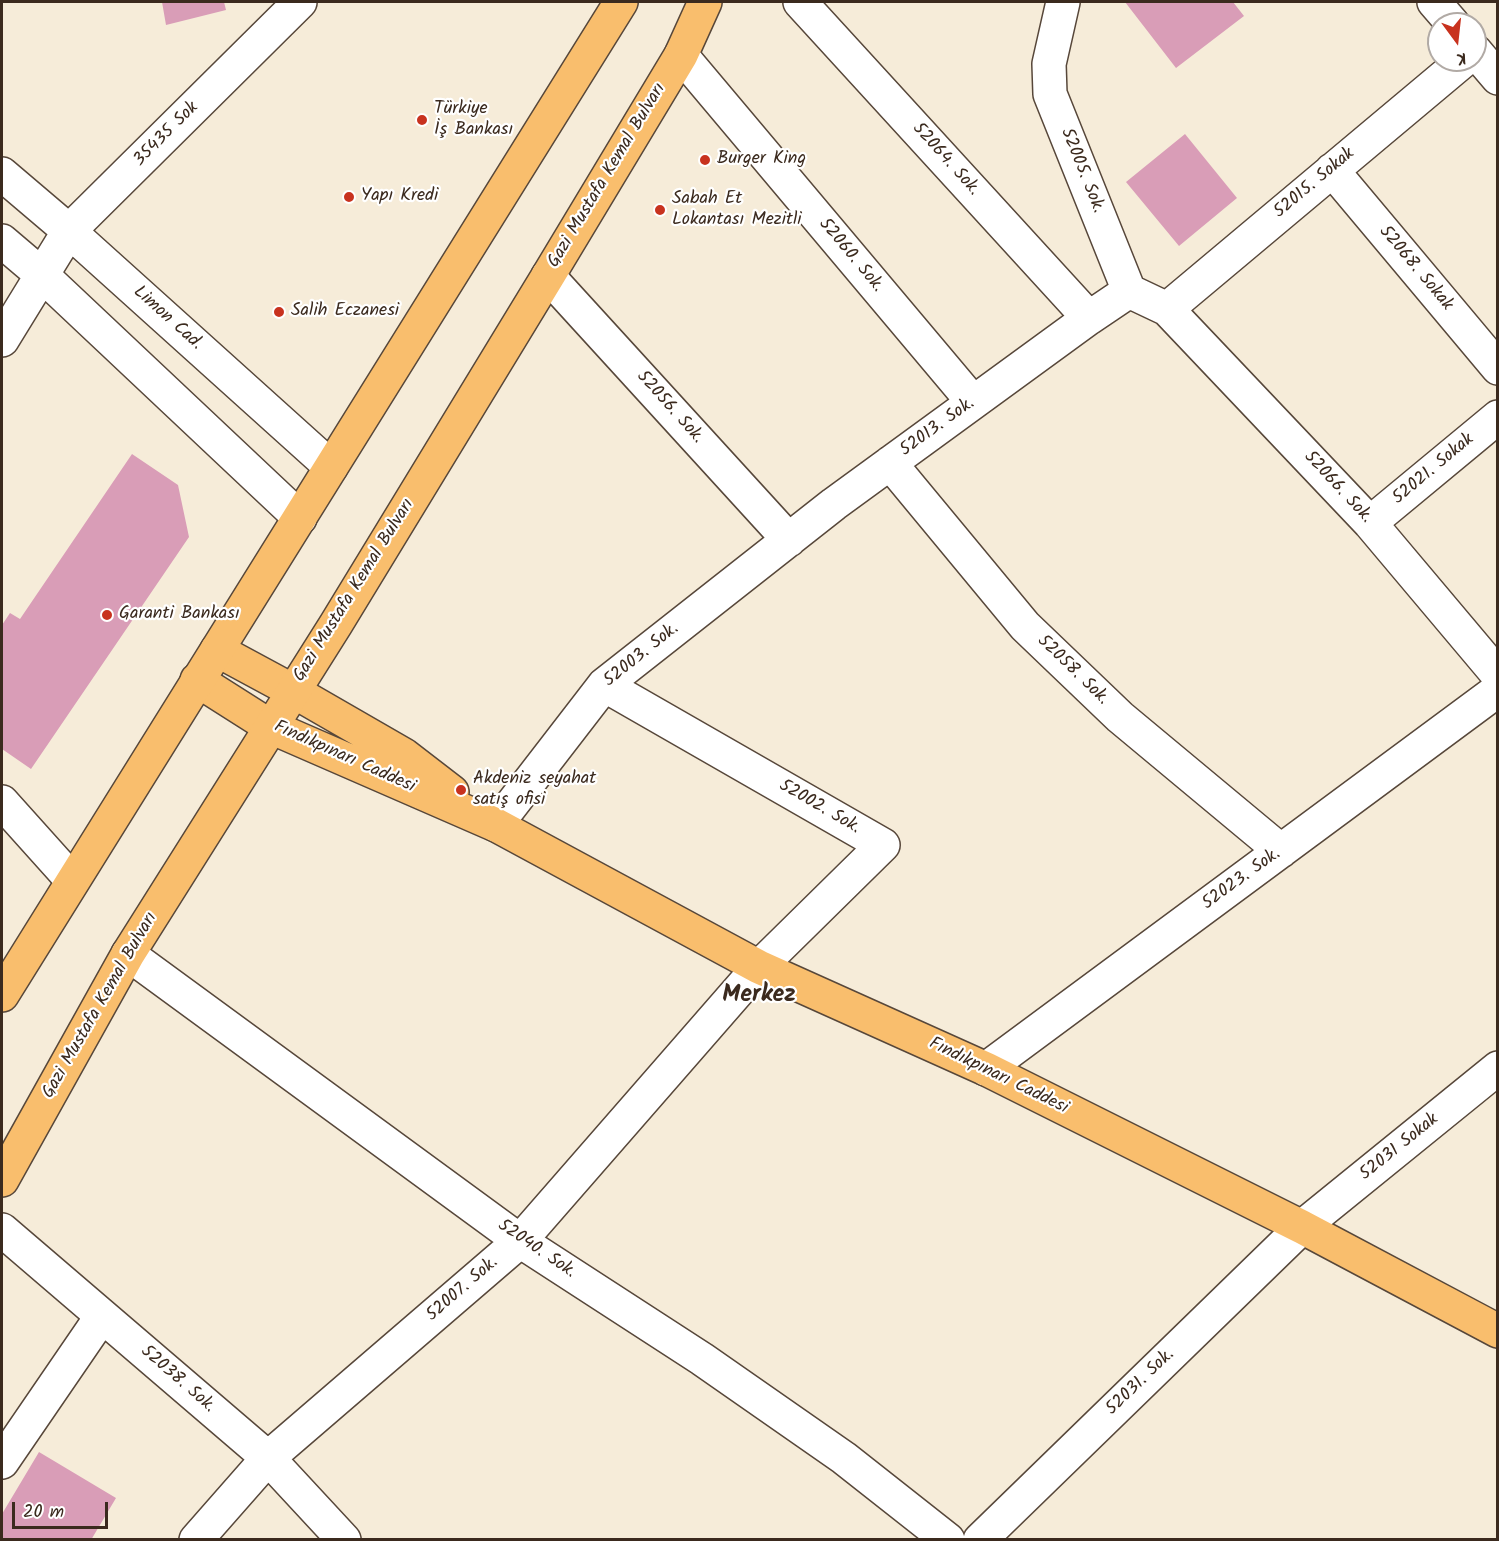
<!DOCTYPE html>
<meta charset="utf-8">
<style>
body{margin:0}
#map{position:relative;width:1499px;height:1541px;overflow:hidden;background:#f6ecd9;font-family:Kalam,sans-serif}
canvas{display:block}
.frame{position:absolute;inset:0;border:3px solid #3b2a1e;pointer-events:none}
.north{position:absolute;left:1427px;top:12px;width:60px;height:60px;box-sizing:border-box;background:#fff;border:2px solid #b1aaa5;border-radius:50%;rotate:165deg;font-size:16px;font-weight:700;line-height:24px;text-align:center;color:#3b2a1e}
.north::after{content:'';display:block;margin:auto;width:21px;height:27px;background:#c8321e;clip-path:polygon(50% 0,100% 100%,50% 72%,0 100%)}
.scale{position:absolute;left:12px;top:1502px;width:96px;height:27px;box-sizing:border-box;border:3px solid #3b2a1e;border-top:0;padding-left:8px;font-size:18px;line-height:21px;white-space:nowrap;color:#3b2a1e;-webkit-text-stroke:4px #fff;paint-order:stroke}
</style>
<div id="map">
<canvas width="1499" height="1541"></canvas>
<div class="frame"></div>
<div class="north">K</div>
<div class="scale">20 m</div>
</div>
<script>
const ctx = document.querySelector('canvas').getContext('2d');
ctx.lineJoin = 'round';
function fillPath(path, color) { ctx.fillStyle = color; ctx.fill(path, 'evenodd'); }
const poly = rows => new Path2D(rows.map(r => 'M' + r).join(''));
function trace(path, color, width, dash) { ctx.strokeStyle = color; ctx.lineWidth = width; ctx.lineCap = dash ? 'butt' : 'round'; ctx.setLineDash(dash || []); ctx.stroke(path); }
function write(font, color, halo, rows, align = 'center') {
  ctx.font = font + ' Kalam,sans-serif'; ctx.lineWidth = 4.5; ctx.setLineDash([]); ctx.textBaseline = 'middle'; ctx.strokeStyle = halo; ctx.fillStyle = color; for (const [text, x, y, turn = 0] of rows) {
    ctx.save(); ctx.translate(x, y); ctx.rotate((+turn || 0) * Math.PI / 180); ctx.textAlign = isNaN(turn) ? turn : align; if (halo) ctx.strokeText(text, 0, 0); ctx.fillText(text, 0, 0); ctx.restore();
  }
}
fillPath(poly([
 [162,2,224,2,226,10,166,25],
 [1125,2,1233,2,1244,16,1176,68],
 [1185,134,1237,198,1179,246,1126,182],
 [132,454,178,485,189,537,31,769,2,749,2,625,10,613,20,619],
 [39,1452,116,1498,91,1540,2,1540,2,1514]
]), '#d99db7');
const minor = poly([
 [800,2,1089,318],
 [1434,2,1453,24],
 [1475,51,1498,78],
 [681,55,973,402],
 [1332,170,1498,368],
 [2,174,69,231,331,467],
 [2,241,42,275,300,518],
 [548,276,789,540],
 [1129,291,1167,309,1370,523,1498,675],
 [1167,309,1464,60],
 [2,340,69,231,300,2],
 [890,463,1025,626,1120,717,1281,851],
 [1370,523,1498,417],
 [2,802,72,880],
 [496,825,604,685,834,504,1089,318,1129,291,1050,94,1049,64,1063,2],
 [128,954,520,1241,702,1359,844,1458,948,1540],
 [986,1069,1498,690],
 [2,1230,268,1458,344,1540],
 [2,1462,102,1316],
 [196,1540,268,1458,520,1241,759,967,883,845,604,685],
 [980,1540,1302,1227,1498,1068]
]);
const major = poly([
 [217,650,293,691,404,755,452,792],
 [197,680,271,727,496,825,759,967,986,1069,1302,1227,1498,1331]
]);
const highway = poly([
 [2,995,621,2],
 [2,1180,128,954,336,624,548,276,681,55,705,2]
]);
trace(minor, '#57473a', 36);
trace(major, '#57473a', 36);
trace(highway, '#57473a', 36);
trace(minor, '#fff', 33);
trace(major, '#f9be6d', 33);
trace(highway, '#f9be6d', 33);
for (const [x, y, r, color] of [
 [422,120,6,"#c8321e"],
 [705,160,6,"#c8321e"],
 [349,197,6,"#c8321e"],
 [660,210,6,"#c8321e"],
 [279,312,6,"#c8321e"],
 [107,615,6,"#c8321e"],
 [461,790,6,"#c8321e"]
]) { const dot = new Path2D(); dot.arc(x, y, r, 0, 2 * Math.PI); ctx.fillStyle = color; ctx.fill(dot); trace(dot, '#fff', 2); }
write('18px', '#3b2a1e', '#fff', [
 ["Türkiye",434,110],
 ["İş Bankası",434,131],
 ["Burger King",717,160],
 ["Yapı Kredi",361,197],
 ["Sabah Et",672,200],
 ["Lokantası Mezitli",672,221],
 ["Salih Eczanesi",291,312],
 ["Garanti Bankası",119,615],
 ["Akdeniz seyahat",473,780],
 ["satış ofisi",473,801]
], 'left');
write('18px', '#3b2a1e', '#fff', [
 ["35435 Sok",167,135,-45],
 ["52064. Sok.",945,160,48],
 ["52005. Sok.",1081,171,68],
 ["Gazi Mustafa Kemal Bulvarı",608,176,-59],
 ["52015. Sokak",1315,184,-40],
 ["52060. Sok.",850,256,50],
 ["52068. Sokak",1415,269,50],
 ["Limon Cad.",167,319,42],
 ["52056. Sok.",669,408,48],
 ["52013. Sok.",938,428,-36],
 ["52021. Sokak",1434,470,-40],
 ["52066. Sok.",1337,488,47],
 ["Gazi Mustafa Kemal Bulvarı",355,591,-58],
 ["52003. Sok.",642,656,-39],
 ["52058. Sok.",1072,671,44],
 ["Fındıkpınarı Caddesi",344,758,24],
 ["52002. Sok.",819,808,30],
 ["52023. Sok.",1242,880,-36],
 ["Gazi Mustafa Kemal Bulvarı",101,1006,-60],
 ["Fındıkpınarı Caddesi",998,1077,26],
 ["52031 Sokak",1400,1148,-39],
 ["52040. Sok.",536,1250,34],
 ["52007. Sok.",463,1290,-41],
 ["52038. Sok.",177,1380,41],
 ["52031. Sok.",1141,1383,-44]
]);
write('bold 24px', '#3b2a1e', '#fff', [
 ["Merkez",759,997]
]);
</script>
